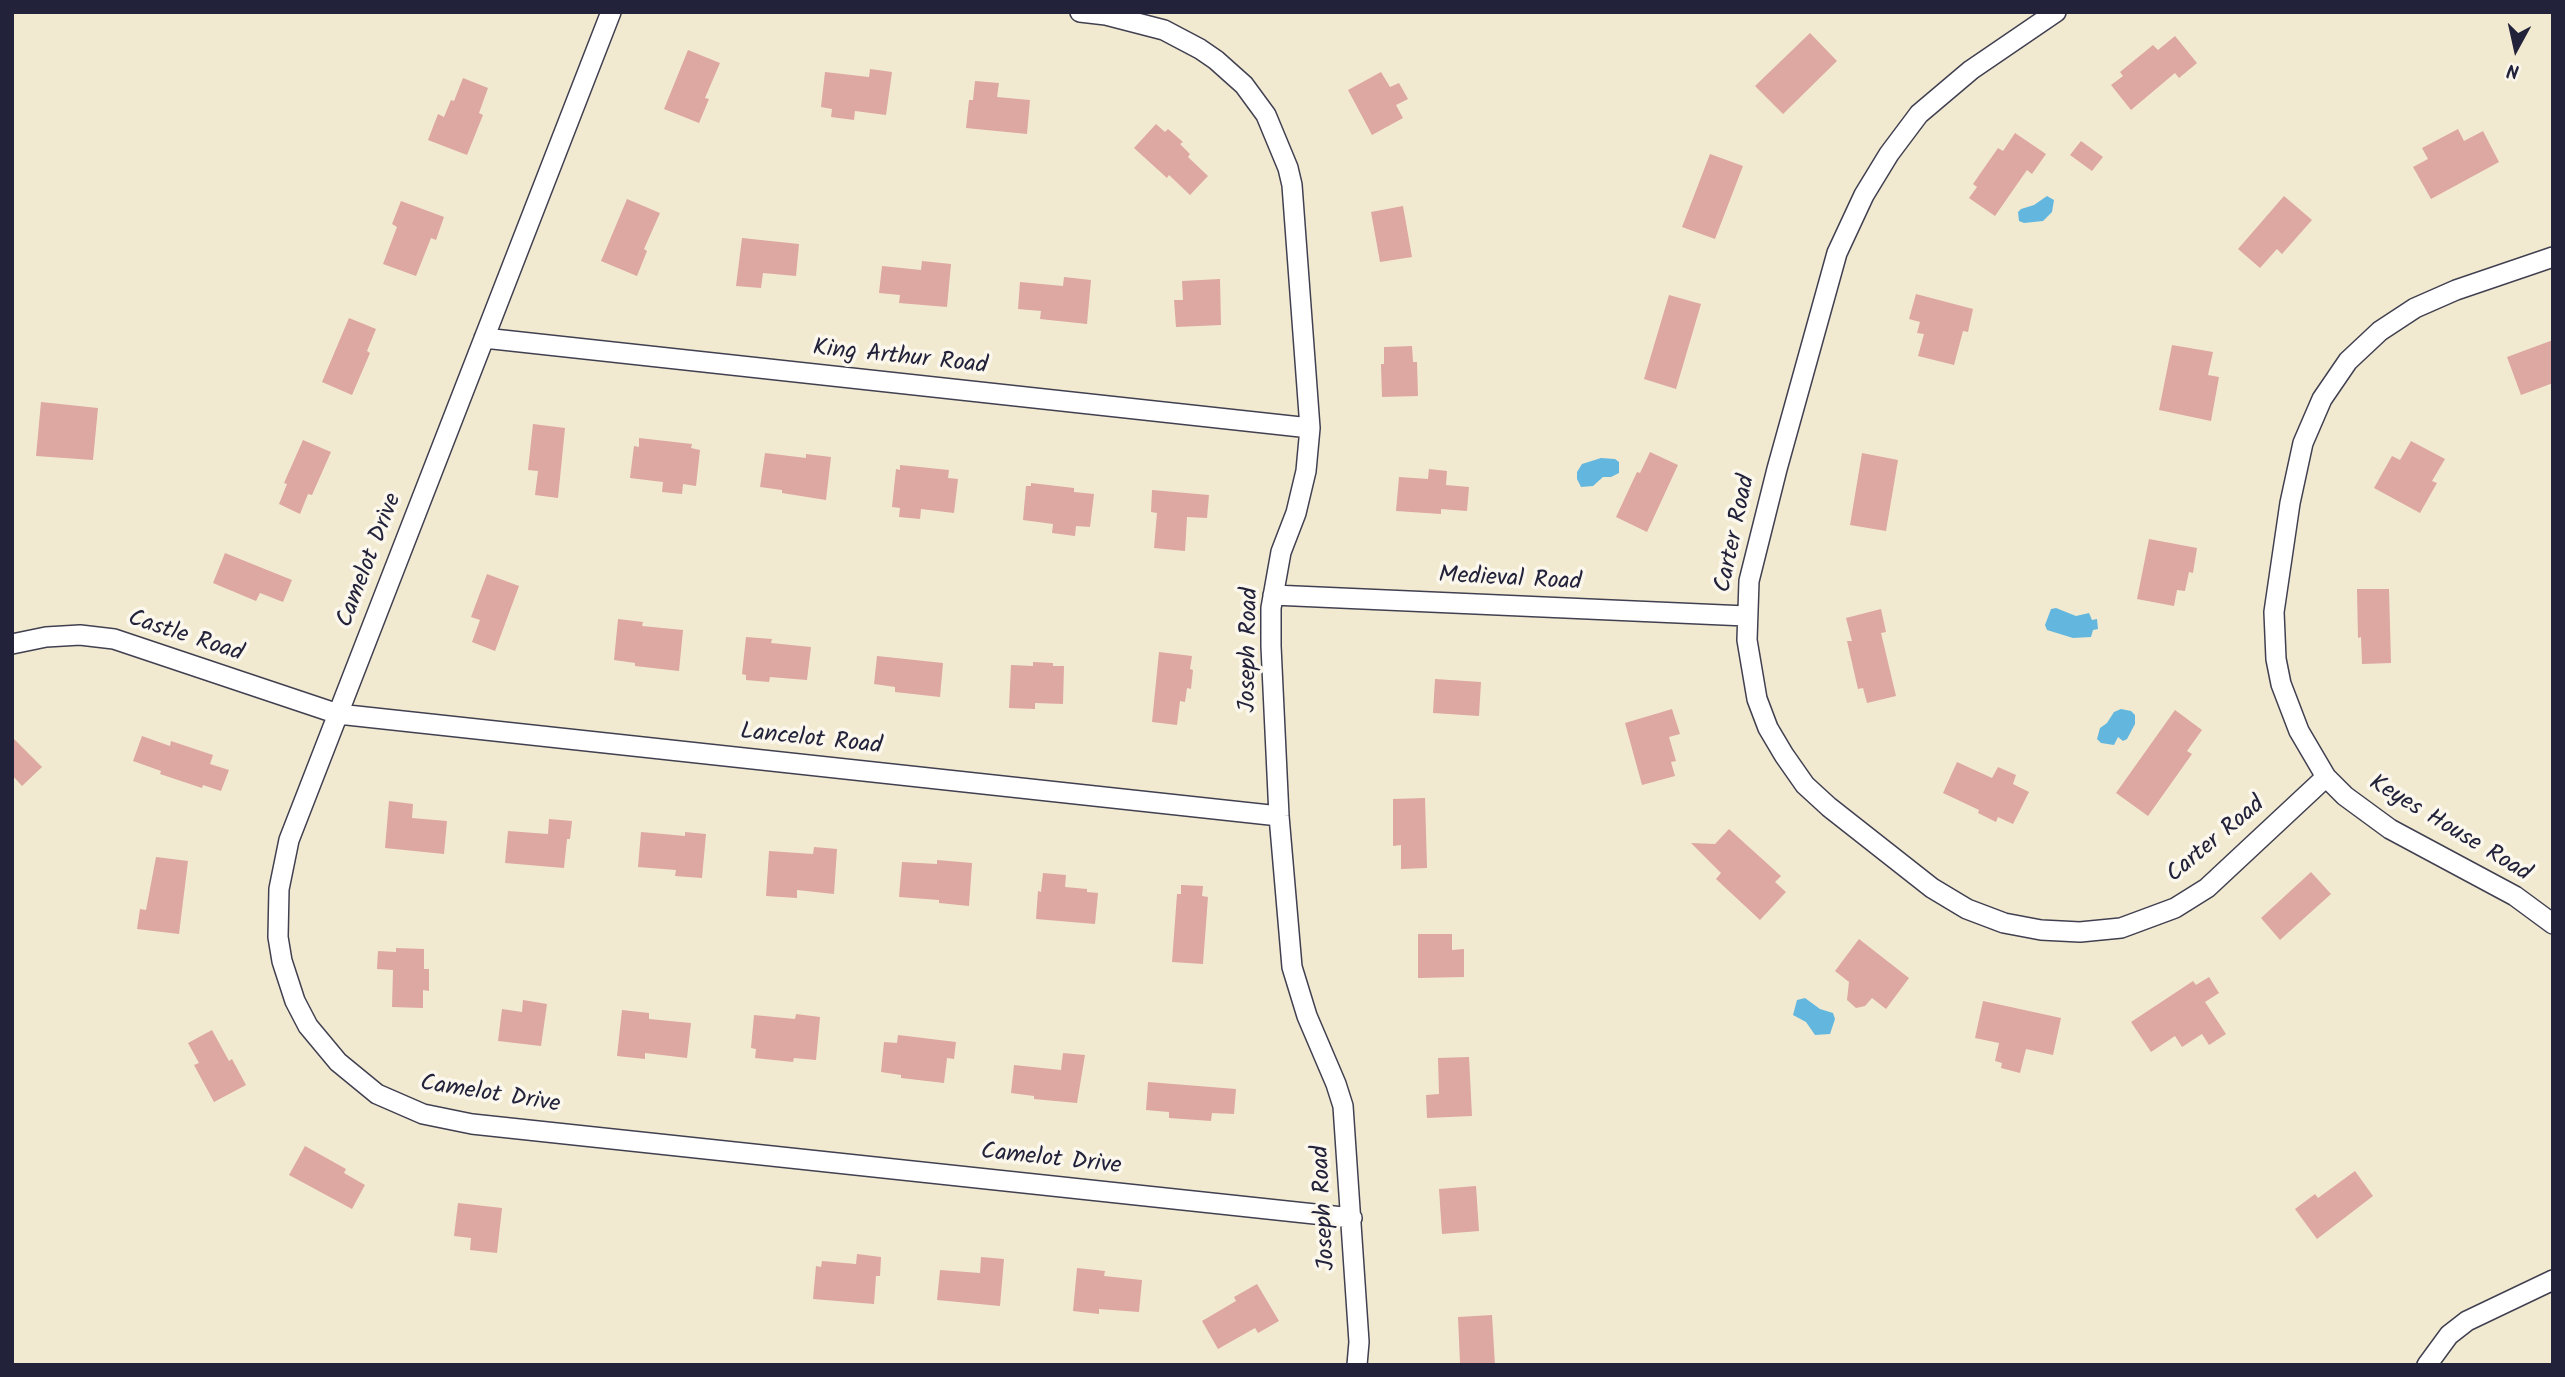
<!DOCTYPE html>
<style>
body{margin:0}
#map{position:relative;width:2565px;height:1377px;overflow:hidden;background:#f2ead0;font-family:Kalam,sans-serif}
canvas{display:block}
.frame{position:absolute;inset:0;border:14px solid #22223b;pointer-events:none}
.north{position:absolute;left:2481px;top:14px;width:70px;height:70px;-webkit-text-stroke:5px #fbf7ec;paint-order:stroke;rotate:188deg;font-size:19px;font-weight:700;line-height:28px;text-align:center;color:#22223b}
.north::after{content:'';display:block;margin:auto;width:24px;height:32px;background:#22223b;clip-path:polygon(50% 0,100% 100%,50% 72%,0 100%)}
</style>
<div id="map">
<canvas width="2565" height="1377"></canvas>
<div class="frame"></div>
<div class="north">N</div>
</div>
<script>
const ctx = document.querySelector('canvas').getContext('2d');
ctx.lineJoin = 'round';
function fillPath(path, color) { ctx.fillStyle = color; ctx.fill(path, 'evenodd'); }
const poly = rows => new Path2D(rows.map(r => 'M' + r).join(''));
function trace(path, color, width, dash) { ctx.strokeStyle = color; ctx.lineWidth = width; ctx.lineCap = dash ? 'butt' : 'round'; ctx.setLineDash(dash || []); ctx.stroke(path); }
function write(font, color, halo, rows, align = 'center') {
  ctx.font = font + ' Kalam,sans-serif'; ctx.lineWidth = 7; ctx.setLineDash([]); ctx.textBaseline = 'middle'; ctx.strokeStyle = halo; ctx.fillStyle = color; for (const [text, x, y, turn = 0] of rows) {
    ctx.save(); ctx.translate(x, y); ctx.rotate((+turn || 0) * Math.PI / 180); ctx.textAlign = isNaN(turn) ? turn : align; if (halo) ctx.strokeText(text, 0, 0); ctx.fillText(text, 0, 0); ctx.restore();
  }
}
fillPath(poly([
 [2047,196,2054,200,2052,212,2043,221,2024,223,2019,221,2018,212,2021,209,2034,205],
 [1601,458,1615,459,1619,462,1619,473,1611,477,1603,477,1593,486,1581,487,1577,479,1577,472,1582,464],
 [2056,608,2076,616,2089,613,2092,620,2097,619,2098,629,2093,630,2091,637,2073,638,2047,630,2045,625,2051,609],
 [2121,709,2131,711,2135,715,2135,724,2127,739,2123,741,2118,737,2114,745,2101,743,2097,739,2100,728,2107,723,2114,712],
 [1805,998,1820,1009,1833,1013,1835,1019,1830,1034,1815,1035,1806,1022,1793,1015,1797,1000]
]), '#63b7df');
fillPath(poly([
 [1810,33,1837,61,1783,114,1755,86],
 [2175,36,2197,63,2179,78,2175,73,2131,110,2111,85,2123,76,2120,72,2153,45,2158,50],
 [688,50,720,63,705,98,709,99,699,123,664,109],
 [870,69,892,72,886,115,855,111,854,120,831,117,832,109,821,107,825,72,869,77],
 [1381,72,1390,87,1399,83,1408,99,1396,105,1403,118,1372,135,1348,90],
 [463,78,488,88,479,113,483,115,467,155,428,140,438,114,444,117,451,100,454,101],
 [975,81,999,83,997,97,1030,100,1027,134,966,128,969,100,973,100],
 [1156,124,1165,132,1168,129,1183,142,1180,144,1190,154,1188,157,1208,176,1190,195,1169,175,1167,178,1134,148],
 [2458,129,2464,141,2483,131,2499,162,2431,199,2413,167,2428,159,2422,148],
 [2015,133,2046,154,2032,174,2027,170,1995,216,1969,198,1977,187,1973,184,1998,148,2003,151],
 [2081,141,2103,157,2092,171,2070,155],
 [1710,154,1743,166,1715,239,1682,227],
 [2284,196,2312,220,2282,254,2277,249,2260,268,2238,249],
 [627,199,660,213,644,249,647,251,637,276,601,261],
 [401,201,444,217,436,240,431,238,416,276,383,264,397,227,392,224],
 [1403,206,1412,257,1380,262,1371,212],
 [742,238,799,244,796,276,763,273,761,288,736,286],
 [922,261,951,264,947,307,899,303,900,295,879,293,882,266,921,270],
 [1064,277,1091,280,1087,324,1040,319,1041,311,1018,309,1020,282,1063,286],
 [1220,279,1221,325,1176,327,1174,300,1183,300,1182,281],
 [1916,294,1973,309,1968,332,1963,331,1954,365,1918,356,1924,334,1917,333,1920,322,1909,319],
 [1669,295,1701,304,1676,389,1644,379],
 [349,318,376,329,367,351,370,353,352,395,322,382],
 [2553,340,2553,383,2521,395,2507,357],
 [2172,345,2213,352,2208,375,2219,377,2211,421,2159,410],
 [1412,346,1413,362,1417,362,1418,396,1382,397,1381,364,1384,364,1384,347],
 [41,402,98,408,93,460,36,456],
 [533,424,565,428,558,498,535,495,538,471,528,470],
 [639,438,692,444,691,448,700,450,696,486,683,484,682,494,662,492,663,482,630,478,634,446,639,447],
 [303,440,331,452,312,495,308,494,300,514,279,504,287,484,284,483],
 [2411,441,2445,459,2432,481,2437,483,2420,513,2374,488,2392,456,2400,460],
 [1650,452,1678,465,1647,532,1616,517,1637,472,1640,473],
 [765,453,806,458,806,454,831,457,826,500,782,493,782,490,760,487],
 [1862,453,1898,460,1886,531,1850,525],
 [900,465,949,470,948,478,958,479,954,513,921,509,920,519,899,517,900,508,892,507,896,469,900,470],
 [1429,469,1447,471,1446,485,1469,487,1467,511,1441,509,1441,514,1396,511,1399,477,1428,479],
 [1031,483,1074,488,1074,492,1094,494,1090,527,1076,526,1075,536,1052,533,1053,524,1023,520,1026,486,1031,486],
 [1152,490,1209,495,1207,518,1187,517,1185,551,1154,548,1157,513,1151,512],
 [2149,539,2197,548,2193,573,2189,572,2185,591,2177,590,2174,606,2137,599],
 [225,553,292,580,283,602,260,593,256,601,213,583],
 [487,574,519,586,495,651,472,642,480,620,471,617],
 [2357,589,2389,589,2391,663,2362,664,2361,637,2358,638],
 [1881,609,1886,632,1881,633,1896,696,1867,703,1863,688,1858,689,1847,641,1852,641,1846,618],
 [618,619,643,622,642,626,683,630,679,671,635,666,635,663,614,660],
 [746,637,772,639,771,643,811,647,807,680,770,677,769,682,746,680,746,675,742,674],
 [1159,652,1192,656,1190,669,1193,670,1191,689,1187,688,1185,702,1180,701,1177,725,1152,722],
 [877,656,943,663,940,697,895,692,895,687,874,684],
 [1033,662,1053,663,1053,666,1064,666,1063,704,1035,703,1035,709,1009,708,1011,665,1033,666],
 [1435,679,1481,682,1479,716,1433,713],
 [1672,709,1680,734,1669,737,1676,761,1671,762,1675,776,1642,785,1625,723],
 [2175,710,2202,730,2187,751,2192,754,2148,816,2116,793],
 [142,736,170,746,171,741,213,755,210,764,229,770,221,791,203,785,202,788,160,774,161,771,133,761],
 [12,737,42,767,22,786,12,775],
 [1957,762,1992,778,1998,767,2016,775,2013,784,2029,792,2013,824,1998,817,1996,822,1978,813,1979,810,1943,793],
 [1425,798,1427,868,1401,869,1401,845,1393,846,1393,799],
 [389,801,413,804,412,818,447,821,444,854,385,848],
 [549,819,572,821,570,839,567,839,564,868,505,863,508,831,548,834],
 [1729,829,1781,876,1775,882,1786,892,1760,920,1716,879,1721,873,1691,843,1715,844],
 [641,832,685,836,685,832,706,834,702,878,675,876,676,870,638,867],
 [814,847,837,849,834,894,797,890,797,898,766,896,769,851,813,854],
 [156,857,188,861,179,934,137,929,140,909,146,910],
 [937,860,972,863,969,906,939,903,939,900,899,897,902,862,937,864],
 [2311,872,2331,894,2280,940,2261,918],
 [1043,873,1066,875,1065,887,1087,889,1087,892,1098,893,1095,924,1036,919,1038,891,1041,892],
 [1181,885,1203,886,1202,896,1208,897,1203,964,1172,962,1177,894,1181,894],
 [1418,934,1452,934,1452,950,1464,949,1464,977,1418,978],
 [1859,939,1909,978,1886,1009,1872,998,1865,1006,1856,1008,1847,1000,1849,982,1835,971],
 [396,948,424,949,424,969,429,969,429,991,423,990,423,1008,392,1007,393,970,377,969,378,951,396,952],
 [2209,977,2219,993,2205,1002,2226,1034,2209,1045,2202,1034,2182,1047,2175,1036,2151,1052,2131,1022,2193,981,2196,985],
 [523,1000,547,1004,541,1046,498,1041,502,1009,522,1012],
 [1983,1001,2061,1018,2053,1055,2026,1049,2020,1073,2001,1068,2002,1063,1995,1061,1999,1043,1975,1038],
 [622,1010,649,1013,649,1019,691,1023,687,1058,645,1053,645,1059,617,1056],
 [796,1014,820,1017,816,1060,794,1058,793,1062,755,1058,756,1049,751,1048,754,1015,795,1019],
 [212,1030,229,1061,232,1059,246,1085,214,1102,194,1065,199,1063,188,1043],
 [898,1035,956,1042,954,1059,947,1058,944,1083,901,1078,901,1075,881,1072,884,1042,897,1043],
 [1063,1053,1085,1055,1077,1103,1034,1099,1034,1096,1011,1093,1014,1065,1061,1070],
 [1469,1057,1472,1116,1427,1118,1426,1095,1439,1094,1438,1058],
 [1148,1082,1236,1089,1234,1114,1212,1113,1211,1121,1169,1118,1169,1112,1146,1110],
 [305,1146,346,1169,344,1173,365,1185,352,1209,289,1175],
 [2355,1171,2373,1196,2317,1239,2295,1209,2315,1194,2318,1198],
 [1476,1186,1479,1231,1442,1234,1439,1189],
 [458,1203,502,1208,497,1253,470,1250,471,1238,454,1236],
 [857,1254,881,1257,880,1276,876,1276,874,1304,813,1299,816,1266,821,1267,822,1261,856,1264],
 [981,1257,1004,1259,1000,1306,937,1300,940,1270,980,1273],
 [1077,1268,1105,1271,1104,1276,1142,1280,1139,1312,1099,1309,1099,1314,1073,1311],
 [1257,1284,1279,1321,1258,1333,1255,1328,1218,1349,1202,1321,1236,1301,1234,1297],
 [1492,1315,1495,1365,1460,1363,1458,1317]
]), '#dda7a2');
const minor = poly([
 [611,12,289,840,279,889,278,937,282,961,295,1001,308,1026,338,1062,377,1094,423,1114,472,1124,1352,1218],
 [1080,12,1106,15,1164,30,1200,49,1216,60,1244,85,1266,115,1288,168,1292,185,1310,428,1306,471,1296,513,1281,552,1271,608,1271,646,1279,816,1292,967,1307,1016,1336,1084,1343,1106,1359,1342,1357,1365],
 [2056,12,1971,70,1919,114,1889,154,1864,195,1837,253,1777,469,1749,581,1747,640,1757,699,1768,728,1784,755,1805,785,1829,807,1932,888,1967,909,2004,923,2041,930,2080,932,2121,928,2175,908,2207,888,2326,777],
 [2553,257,2456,290,2415,308,2380,331,2348,361,2322,399,2303,443,2290,503,2274,612,2276,659,2281,684,2299,731,2326,777,2345,796,2390,829,2515,896,2553,924],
 [484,338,1310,428],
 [1273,595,1746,616],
 [12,644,46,637,80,635,114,639,338,714,1279,816],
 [2427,1365,2449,1335,2467,1321,2553,1280]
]);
trace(minor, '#414051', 22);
trace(minor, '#fff', 19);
write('24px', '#22223b', '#fbf7ec', [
 ["King Arthur Road",900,359,6],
 ["Carter Road",1737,534,-78],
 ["Camelot Drive",371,561,-69],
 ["Medieval Road",1510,581,3],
 ["Castle Road",185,638,18],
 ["Joseph Road",1251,650,-89],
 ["Lancelot Road",811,741,6],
 ["Keyes House Road",2449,830,31],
 ["Carter Road",2217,841,-40],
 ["Camelot Drive",490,1096,9],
 ["Camelot Drive",1051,1161,6],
 ["Joseph Road",1326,1208,-93]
]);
</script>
